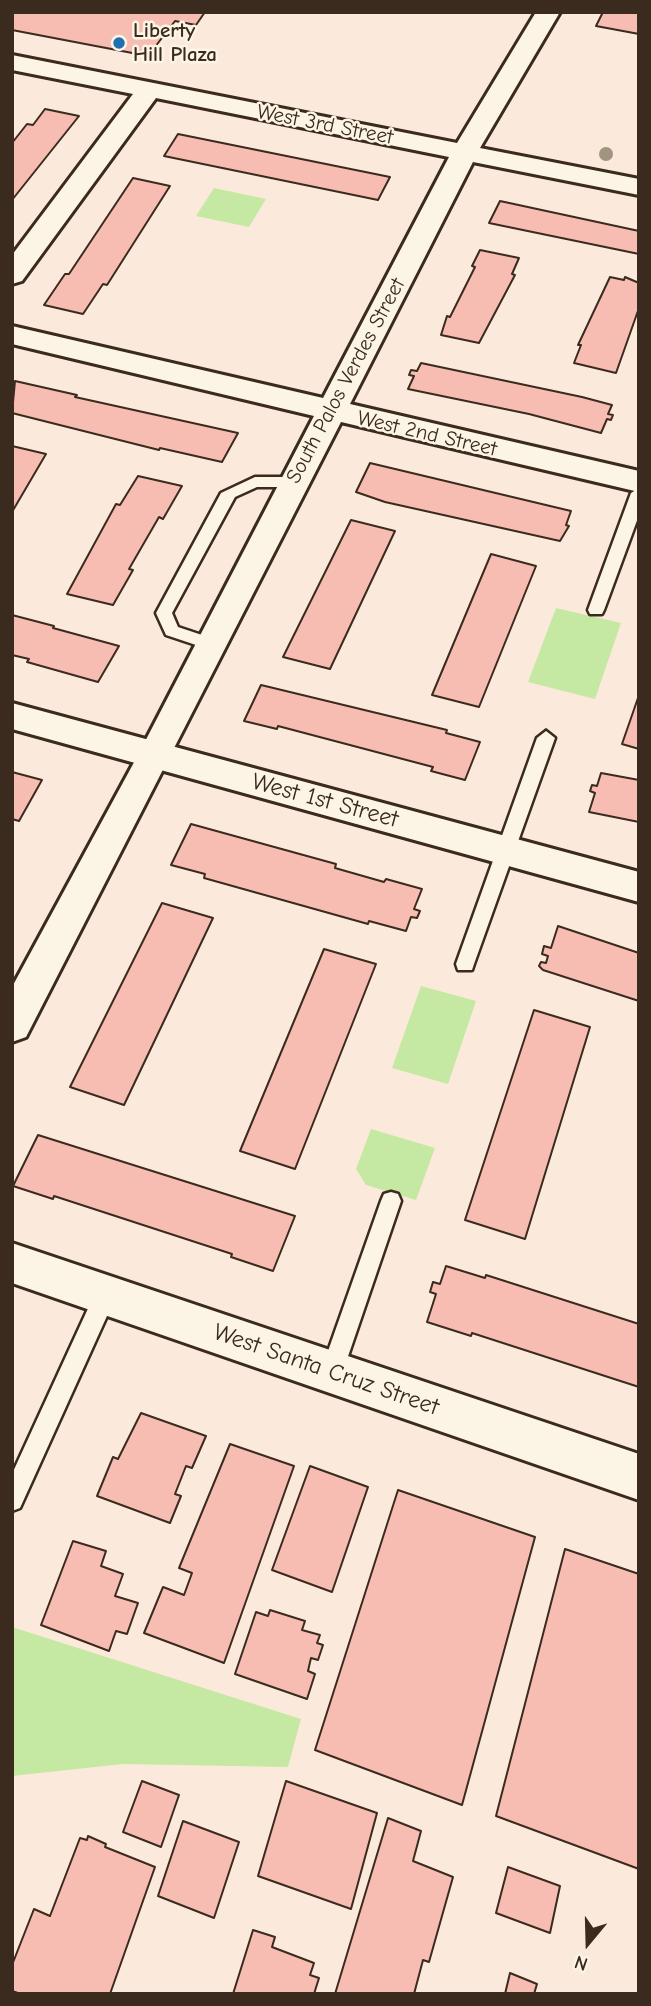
<!DOCTYPE html>
<style>
body{margin:0}
#map{position:relative;width:651px;height:2006px;overflow:hidden;background:#fbeadb;font-family:"Comic Neue",sans-serif}
canvas{display:block}
.frame{position:absolute;inset:0;border:14px solid #3b2a1e;pointer-events:none}
.north{position:absolute;left:553px;top:1908px;width:70px;height:70px;-webkit-text-stroke:5px #fcf5e5;paint-order:stroke;rotate:199deg;font-size:19px;font-weight:700;line-height:28px;text-align:center;color:#3b2a1e}
.north::after{content:'';display:block;margin:auto;width:24px;height:32px;background:#3b2a1e;clip-path:polygon(50% 0,100% 100%,50% 72%,0 100%)}
</style>
<div id="map">
<canvas width="651" height="2006"></canvas>
<div class="frame"></div>
<div class="north">N</div>
</div>
<script>
const ctx = document.querySelector('canvas').getContext('2d');
ctx.lineJoin = 'round';
function fillPath(path, color) { ctx.fillStyle = color; ctx.fill(path, 'evenodd'); }
const poly = rows => new Path2D(rows.map(r => 'M' + r).join(''));
function trace(path, color, width, dash) { ctx.strokeStyle = color; ctx.lineWidth = width; ctx.lineCap = dash ? 'butt' : 'round'; ctx.setLineDash(dash || []); ctx.stroke(path); }
function write(font, color, halo, rows, align = 'center') {
  ctx.font = font + ' "Comic Neue",sans-serif'; ctx.lineWidth = 5; ctx.setLineDash([]); ctx.textBaseline = 'middle'; ctx.strokeStyle = halo; ctx.fillStyle = color; for (const [text, x, y, turn = 0] of rows) {
    ctx.save(); ctx.translate(x, y); ctx.rotate((+turn || 0) * Math.PI / 180); ctx.textAlign = isNaN(turn) ? turn : align; if (halo) ctx.strokeText(text, 0, 0); ctx.fillText(text, 0, 0); ctx.restore();
  }
}
fillPath(poly([
 [214,188,266,199,249,227,196,216],
 [556,608,621,623,595,699,528,682],
 [421,986,476,1001,448,1084,392,1068],
 [371,1129,435,1148,416,1200,366,1185,356,1169],
 [12,1627,301,1719,288,1767,123,1764,12,1776]
]), '#c5e8a2');
const building = poly([
 [12,12,205,12,196,25,175,21,148,56,12,30,12,12],
 [603,12,639,12,639,34,596,26,603,12],
 [45,109,79,116,12,200,12,143,27,124,33,125,45,109],
 [178,134,390,177,378,200,164,156,178,134],
 [133,178,170,186,107,285,103,284,83,314,44,305,65,274,69,274,133,178],
 [500,201,639,231,639,254,489,223,500,201],
 [480,250,519,258,512,274,515,275,479,343,441,335,447,316,450,317,475,267,472,266,480,250],
 [610,277,624,280,625,277,639,283,639,308,616,373,574,363,581,345,578,345,610,277],
 [421,363,582,397,612,405,608,414,613,415,611,420,607,419,601,433,529,414,408,389,414,376,409,375,411,370,417,371,421,363],
 [15,381,77,395,75,397,238,433,222,462,160,448,159,450,12,413,15,381],
 [12,446,46,454,12,512,12,446],
 [370,463,571,511,566,525,569,526,560,541,385,502,356,492,370,463],
 [138,476,182,486,163,519,159,517,129,569,133,570,113,605,67,594,116,504,120,505,138,476],
 [351,520,395,531,330,669,283,657,351,520],
 [491,554,536,566,479,707,432,695,491,554],
 [12,615,54,626,53,628,119,646,98,682,27,662,29,659,12,655,12,615],
 [261,685,447,730,446,733,480,742,465,780,431,771,433,767,278,726,277,729,244,721,261,685],
 [639,695,639,749,622,744,639,695],
 [12,772,42,780,19,821,12,819,12,772],
 [601,773,639,780,639,822,589,812,595,793,590,791,592,785,597,786,601,773],
 [191,824,336,864,335,868,384,882,386,879,422,889,414,909,420,911,417,918,411,917,406,931,369,921,368,924,204,878,205,874,171,865,191,824],
 [162,903,213,918,124,1105,70,1087,162,903],
 [558,926,639,953,639,1001,543,970,539,966,541,962,546,963,548,956,542,954,544,946,551,948,558,926],
 [324,949,376,964,295,1169,240,1151,324,949],
 [534,1010,590,1027,525,1239,465,1220,534,1010],
 [38,1135,295,1216,273,1271,231,1257,232,1254,54,1196,53,1199,13,1186,38,1135],
 [446,1266,485,1278,486,1275,639,1324,639,1387,472,1333,471,1336,427,1322,436,1294,430,1292,433,1282,440,1284,446,1266],
 [141,1413,206,1436,192,1468,186,1466,175,1494,181,1496,170,1523,97,1496,113,1457,118,1459,141,1413],
 [230,1444,294,1466,224,1663,144,1633,163,1587,184,1595,192,1573,179,1568,230,1444],
 [310,1466,368,1487,332,1592,272,1570,310,1466],
 [398,1490,535,1537,462,1805,315,1750,398,1490],
 [73,1541,106,1551,101,1566,123,1574,115,1596,138,1603,127,1634,116,1631,109,1651,41,1625,73,1541],
 [565,1549,639,1574,639,1869,496,1816,565,1549],
 [270,1610,305,1621,302,1630,320,1635,317,1643,323,1645,318,1660,311,1658,308,1671,315,1674,307,1699,235,1674,256,1612,268,1616,270,1610],
 [142,1781,179,1795,161,1847,123,1832,142,1781],
 [286,1781,377,1813,351,1909,258,1876,286,1781],
 [388,1818,421,1831,413,1861,453,1877,429,1962,423,1960,414,1994,335,1994,388,1818],
 [183,1821,239,1842,214,1918,158,1896,183,1821],
 [88,1836,106,1844,105,1847,155,1867,110,1994,21,1994,12,1991,12,1965,34,1909,50,1916,80,1838,87,1840,88,1836],
 [508,1867,560,1886,550,1933,496,1913,508,1867],
 [253,1930,275,1937,272,1947,314,1963,310,1975,319,1978,314,1994,233,1994,253,1930],
 [510,1973,537,1984,534,1994,505,1994,510,1973]
]);
fillPath(building, '#f8bdb2');
trace(building, '#3b2a1e', 2);
const service = poly([
 [255,477,294,477,302,482,294,487,257,487,235,497,172,613,178,627,217,640,219,644,211,650,166,635,156,613,221,493,255,477],
 [639,488,639,515,604,610,602,614,590,614,588,610,631,493,639,488],
 [546,731,555,738,474,964,472,970,458,970,456,964,537,738,546,731],
 [391,1192,398,1194,401,1201,343,1371,340,1378,332,1382,324,1378,321,1371,381,1201,384,1194,391,1192],
 [105,1286,113,1289,116,1296,20,1508,12,1511,12,1474,97,1289,105,1286]
]);
const minor = poly([
 [536,12,560,12,480,148,639,179,639,195,473,162,350,404,639,471,639,492,341,422,26,1037,12,1042,12,987,138,755,314,416,12,344,12,326,323,398,449,157,156,98,22,281,12,284,12,255,133,94,12,70,12,55,457,143,536,12],
 [12,1243,639,1454,639,1500,12,1283,12,1243]
]);
const tertiary = poly([
 [12,703,639,872,639,902,12,729,12,703]
]);
trace(service, '#3b2a1e', 5);
trace(minor, '#3b2a1e', 6);
trace(tertiary, '#3b2a1e', 6);
fillPath(service, '#fcf5e5');
fillPath(minor, '#fcf5e5');
fillPath(tertiary, '#fcf5e5');
ctx.fillStyle = '#a19581';
for (const [x, y] of [
 [606,154]
]) { ctx.beginPath(); ctx.arc(x, y, 7, 0, 2 * Math.PI); ctx.fill(); }
for (const [x, y, r, color] of [
 [119,43,7,"#1f6fb2"]
]) { const dot = new Path2D(); dot.arc(x, y, r, 0, 2 * Math.PI); ctx.fillStyle = color; ctx.fill(dot); trace(dot, '#fcf5e5', 2.5); }
write('bold 21px', '#3b2a1e', '#fcf5e5', [
 ["Liberty",133,31],
 ["Hill Plaza",133,55]
], 'left');
write('21px', '#3b2a1e', '#fcf5e5', [
 ["West 3rd Street",325,125,11],
 ["South Palos Verdes Street",346,381,-62],
 ["West 2nd Street",427,434,13]
]);
write('24px', '#3b2a1e', '#fcf5e5', [
 ["West 1st Street",325,801,15],
 ["West Santa Cruz Street",326,1370,19]
]);
</script>
